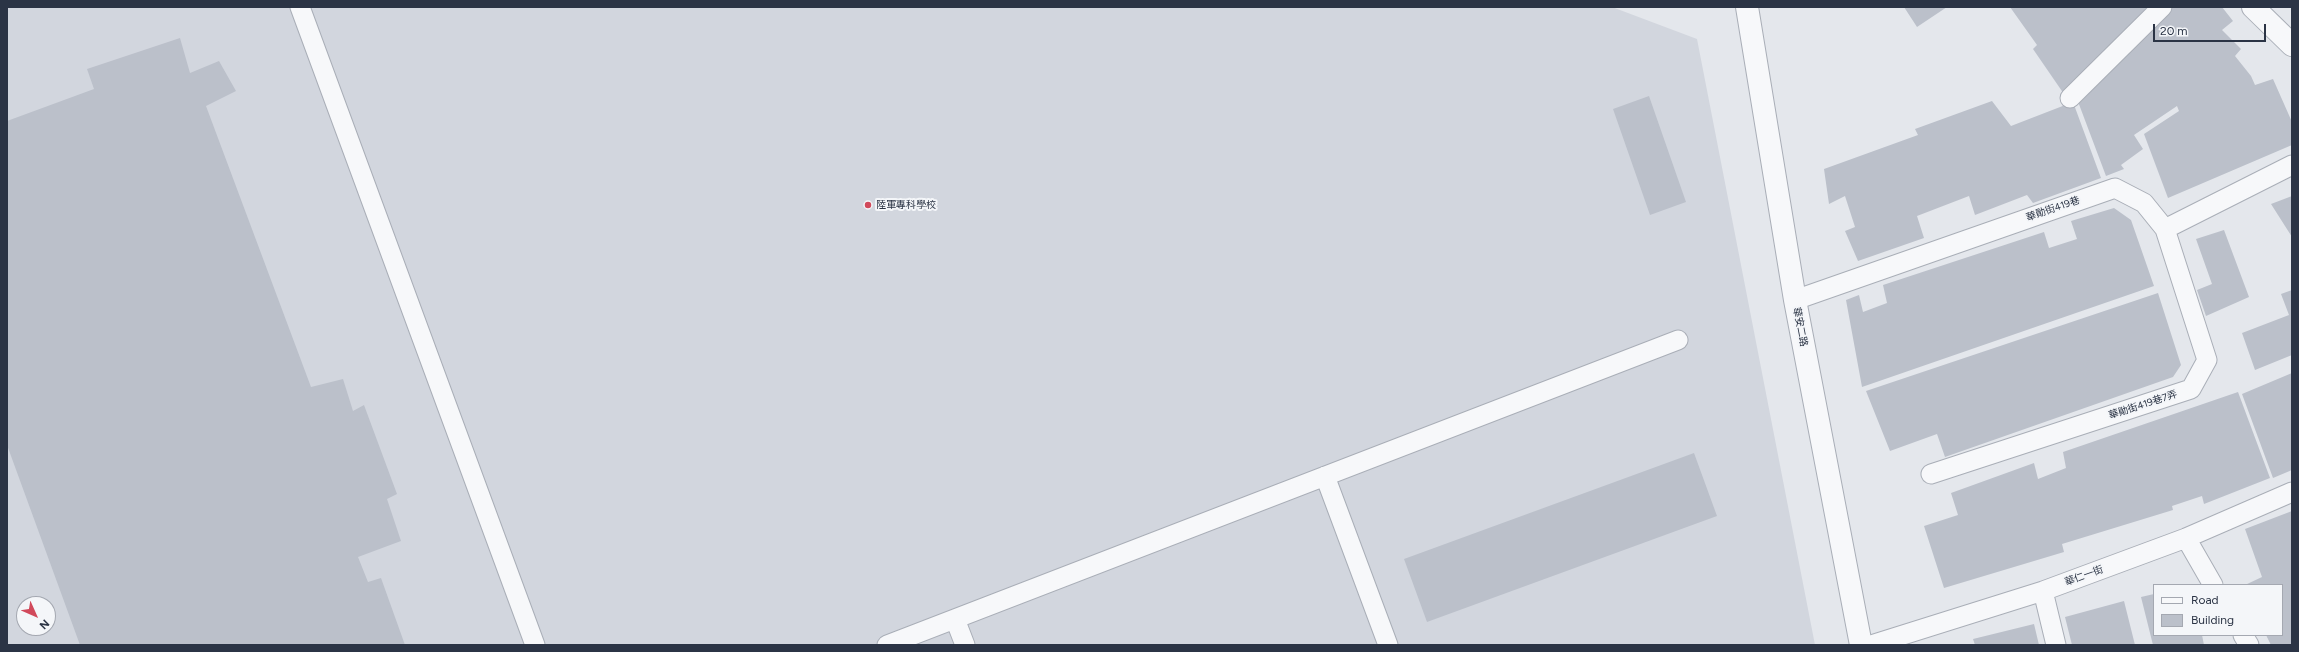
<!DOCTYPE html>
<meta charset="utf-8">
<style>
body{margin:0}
#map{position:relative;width:2299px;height:652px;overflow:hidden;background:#e4e7ec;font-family:Figtree,sans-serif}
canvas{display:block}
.frame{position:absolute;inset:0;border:8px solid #2b3445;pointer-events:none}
.legend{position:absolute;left:2153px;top:584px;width:130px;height:52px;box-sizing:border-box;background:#f4f6f9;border:1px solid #a4a8b1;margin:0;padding:5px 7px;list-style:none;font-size:12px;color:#2b3445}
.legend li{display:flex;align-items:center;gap:8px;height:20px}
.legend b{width:20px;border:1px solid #a4a8b1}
.north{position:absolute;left:16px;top:596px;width:40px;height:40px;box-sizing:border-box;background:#f4f6f9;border:1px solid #a4a8b1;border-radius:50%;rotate:135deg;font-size:11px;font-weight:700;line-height:16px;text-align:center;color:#2b3445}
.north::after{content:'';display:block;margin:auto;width:14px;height:18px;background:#d1495b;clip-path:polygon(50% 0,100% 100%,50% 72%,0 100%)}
.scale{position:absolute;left:2153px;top:24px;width:113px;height:18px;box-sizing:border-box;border:2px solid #2b3445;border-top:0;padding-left:5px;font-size:12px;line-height:14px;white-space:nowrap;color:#2b3445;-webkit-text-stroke:3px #f4f6f9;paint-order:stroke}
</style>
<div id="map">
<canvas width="2299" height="652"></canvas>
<div class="frame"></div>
<ul class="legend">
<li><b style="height:5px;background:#f7f8fa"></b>Road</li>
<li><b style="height:11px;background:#bbc0ca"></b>Building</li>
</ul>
<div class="north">N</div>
<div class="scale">20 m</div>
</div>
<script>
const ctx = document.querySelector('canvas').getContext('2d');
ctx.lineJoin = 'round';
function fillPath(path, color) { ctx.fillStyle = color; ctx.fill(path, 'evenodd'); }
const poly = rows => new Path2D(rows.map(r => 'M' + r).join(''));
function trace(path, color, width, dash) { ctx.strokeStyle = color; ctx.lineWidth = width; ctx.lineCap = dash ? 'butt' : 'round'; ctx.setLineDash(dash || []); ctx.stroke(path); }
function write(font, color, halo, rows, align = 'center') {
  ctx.font = font + ' Figtree,"Noto Sans TC",sans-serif'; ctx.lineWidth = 4; ctx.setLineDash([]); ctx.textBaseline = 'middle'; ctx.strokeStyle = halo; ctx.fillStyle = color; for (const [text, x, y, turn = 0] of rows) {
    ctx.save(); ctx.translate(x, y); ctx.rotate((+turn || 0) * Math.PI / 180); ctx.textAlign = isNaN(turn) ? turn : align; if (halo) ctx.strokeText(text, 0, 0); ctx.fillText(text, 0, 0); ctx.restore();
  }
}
fillPath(poly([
 [7,7,1612,7,1697,39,1815,645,7,645],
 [24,604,48,604,48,628,24,628]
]), '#d2d6de');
fillPath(poly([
 [1904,7,1947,7,1917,27],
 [2010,7,2222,7,2233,21,2222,30,2241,49,2235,56,2251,76,2255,85,2273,79,2292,122,2292,145,2168,198,2144,134,2179,111,2177,106,2134,135,2143,149,2121,165,2124,169,2106,176,2074,91,2066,97,2033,49,2037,45],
 [180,38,190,73,219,61,236,91,206,106,311,387,343,379,353,411,364,405,397,494,387,499,401,541,358,557,368,582,381,578,405,645,80,645,7,445,7,121,94,89,87,69],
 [1649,96,1686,202,1650,215,1613,109],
 [1992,101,2011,126,2073,102,2101,178,2033,203,2027,195,1975,215,1969,196,1917,216,1924,238,1858,261,1845,231,1855,227,1845,196,1829,204,1824,169,1918,135,1915,129],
 [2292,196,2292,237,2271,204],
 [2114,208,2131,220,2154,286,1862,387,1846,300,1859,295,1863,312,1887,303,1883,285,2044,232,2049,248,2077,239,2071,221],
 [2224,230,2249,297,2206,316,2197,290,2212,284,2196,239],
 [2292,290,2292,355,2255,370,2242,333,2289,315,2281,294],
 [2158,293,2181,365,2173,377,1945,457,1937,434,1890,451,1866,391],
 [2292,373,2292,470,2273,478,2242,394],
 [2238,392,2270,478,2204,504,2202,496,2172,506,2173,510,2062,544,2064,552,1944,588,1924,526,1958,515,1951,493,2034,463,2038,479,2066,468,2063,452],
 [1694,453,1717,516,1427,622,1404,559],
 [2292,511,2292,645,2271,645,2266,635,2282,635,2282,585,2245,585,2262,577,2245,529],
 [2154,594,2154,635,2202,635,2204,645,2153,645,2141,597],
 [2124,601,2135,645,2072,645,2065,617],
 [2034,624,2039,645,1975,645,1973,639]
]), '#bbc0ca');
const lane = poly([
 [300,7,535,645],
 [2070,98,2162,7],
 [1795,300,2115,188,2144,203,2165,229,2292,165],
 [1931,474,2191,389,2207,360,2165,229],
 [1325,476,1388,645],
 [2186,538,2213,585],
 [2043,591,2056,645],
 [955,619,965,645],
 [2243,635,2249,645],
 [887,645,1678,340],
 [1871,645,2043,591,2186,538,2292,492]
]);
const street = poly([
 [1747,7,1795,300,1861,645],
 [2253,7,2292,45]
]);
trace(lane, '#a9aeb7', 21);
trace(street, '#a9aeb7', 24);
trace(lane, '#f7f8fa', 19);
trace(street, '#f7f8fa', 22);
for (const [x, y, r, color] of [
 [868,205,4,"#d1495b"]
]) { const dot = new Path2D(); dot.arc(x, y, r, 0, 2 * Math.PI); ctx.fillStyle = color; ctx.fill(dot); trace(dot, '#f4f6f9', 1.5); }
write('10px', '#2b3445', '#f4f6f9', [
 ["陸軍專科學校",876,205]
], 'left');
write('10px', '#2b3445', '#f4f6f9', [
 ["華勛街419巷",2053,209,-19],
 ["華安二路",1800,327,79],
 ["華勛街419巷7弄",2143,405,-18],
 ["華仁一街",2084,576,-20]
]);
</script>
